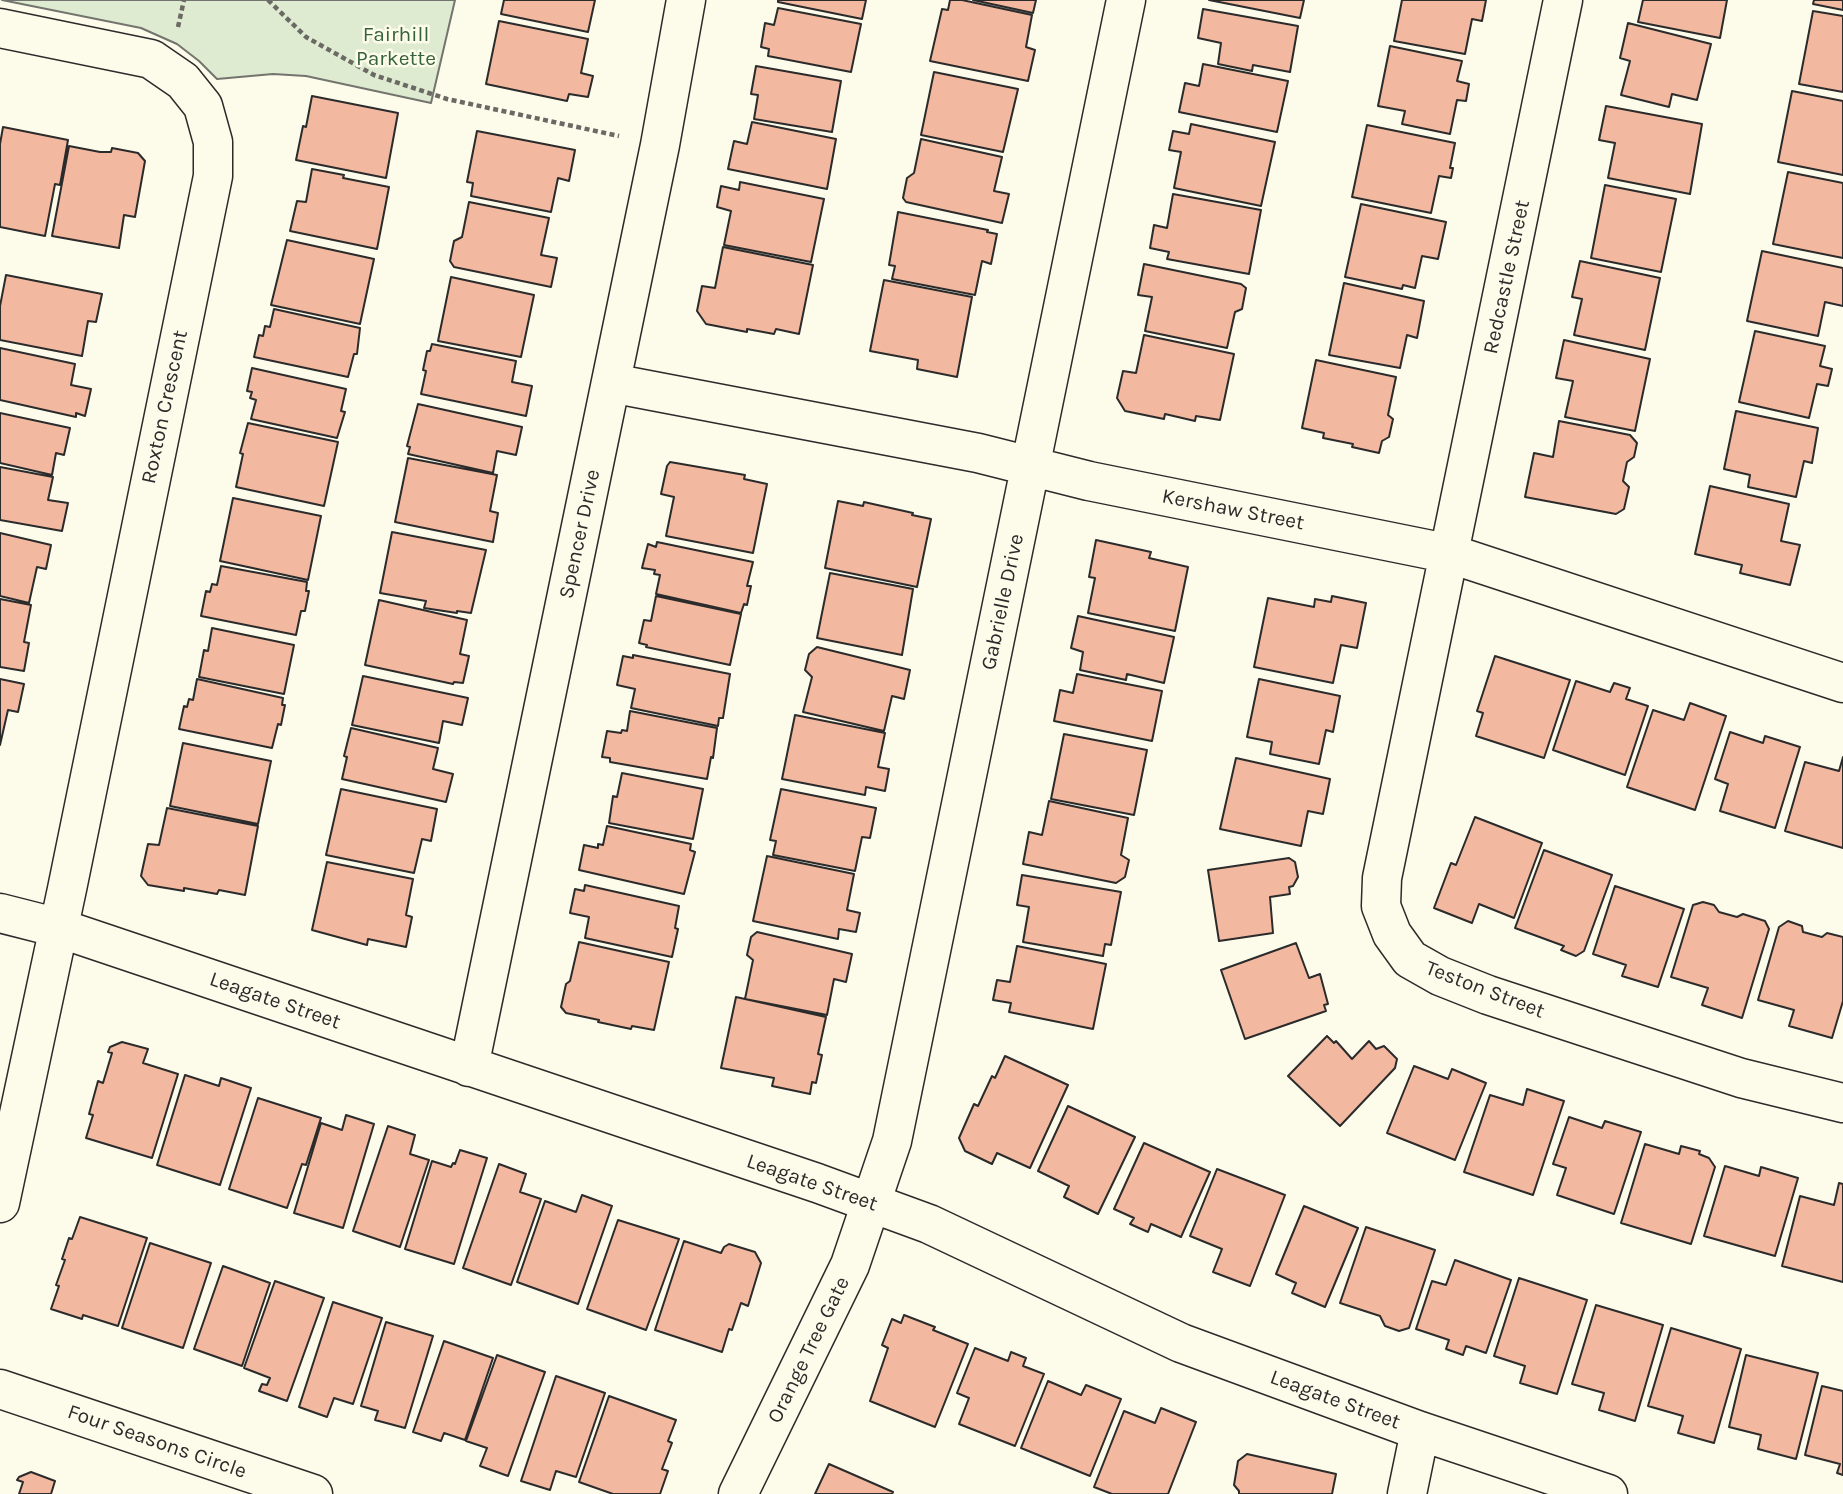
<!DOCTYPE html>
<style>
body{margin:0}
canvas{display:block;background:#fdfbea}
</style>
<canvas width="1843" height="1494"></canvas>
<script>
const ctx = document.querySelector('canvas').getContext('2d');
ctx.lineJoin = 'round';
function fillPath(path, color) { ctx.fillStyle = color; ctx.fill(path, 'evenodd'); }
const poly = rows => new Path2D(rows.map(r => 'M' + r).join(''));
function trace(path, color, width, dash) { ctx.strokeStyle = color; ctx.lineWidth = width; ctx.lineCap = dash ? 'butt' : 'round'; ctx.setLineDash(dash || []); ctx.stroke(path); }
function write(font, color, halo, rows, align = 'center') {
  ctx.font = font + ' Karla,sans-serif'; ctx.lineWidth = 5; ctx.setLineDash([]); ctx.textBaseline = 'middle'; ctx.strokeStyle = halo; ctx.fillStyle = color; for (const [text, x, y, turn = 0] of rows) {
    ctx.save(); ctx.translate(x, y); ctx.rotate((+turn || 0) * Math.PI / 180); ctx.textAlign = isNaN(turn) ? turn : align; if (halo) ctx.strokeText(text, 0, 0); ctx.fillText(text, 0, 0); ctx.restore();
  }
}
const green = poly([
 [2,0,455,0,431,103,306,76,273,74,217,79,199,61,177,44,141,28,2,0]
]);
fillPath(green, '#deebd1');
trace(green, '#74746e', 2);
const building = poly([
 [504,0,595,0,588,32,501,14,504,0],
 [778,0,866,0,862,19,778,2,778,0],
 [950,0,962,0,1032,15,1026,47,1035,50,1028,81,930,61,942,9,948,10,950,0],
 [973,0,1036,0,1033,13,973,0],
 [1209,0,1304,0,1300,18,1209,0],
 [1402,0,1486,0,1482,21,1472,19,1465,54,1394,41,1402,0],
 [1643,0,1727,0,1720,38,1638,22,1643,0],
 [1814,0,1843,0,1843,10,1813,4,1814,0],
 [778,8,861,24,851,72,768,56,769,49,761,47,765,23,774,25,778,8],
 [1203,9,1298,26,1290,72,1253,65,1252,71,1218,64,1221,43,1198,38,1203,9],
 [1813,11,1843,16,1843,92,1799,84,1813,11],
 [499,21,588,39,581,73,593,76,588,97,569,94,567,101,486,84,499,21],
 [1628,23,1711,44,1697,100,1672,94,1669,107,1621,95,1630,61,1620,58,1628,23],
 [1390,46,1462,61,1457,81,1469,84,1466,101,1457,100,1450,134,1402,124,1405,111,1378,106,1390,46],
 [1203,64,1288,81,1277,132,1179,112,1185,83,1199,86,1203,64],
 [756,66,841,81,832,132,754,119,758,95,751,94,756,66],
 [934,72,1018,89,1003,152,921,135,934,72],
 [1792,91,1843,101,1843,175,1778,162,1792,91],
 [312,96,398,113,386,178,296,160,303,126,306,127,312,96],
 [1606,106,1702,124,1690,194,1608,178,1615,143,1599,140,1606,106],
 [752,122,836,139,827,189,728,169,734,141,747,144,752,122],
 [1191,124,1275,142,1261,206,1174,188,1181,152,1169,150,1173,131,1189,134,1191,124],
 [1367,125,1455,143,1450,168,1453,168,1451,178,1439,176,1431,213,1352,197,1367,125],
 [3,127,68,140,60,185,55,184,45,236,0,227,0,144,3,127],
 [477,131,575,150,569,181,558,178,551,212,471,196,473,183,467,182,477,131],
 [921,139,1002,157,994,191,1009,194,1002,223,906,202,903,198,907,178,914,173,921,139],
 [69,146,100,152,111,152,112,148,138,153,145,161,135,217,124,215,119,248,52,236,69,146],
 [312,169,344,175,343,178,389,187,377,249,290,231,297,201,306,202,312,169],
 [1788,172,1843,183,1843,258,1773,244,1788,172],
 [740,182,824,199,811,262,724,245,731,211,717,207,721,186,739,190,740,182],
 [1605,185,1676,199,1661,272,1591,258,1605,185],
 [1173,194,1261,210,1249,274,1167,259,1169,252,1150,248,1154,225,1167,228,1173,194],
 [469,202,549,218,541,255,557,258,551,287,454,267,450,261,454,241,462,237,469,202],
 [1361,204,1446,222,1438,259,1422,256,1415,288,1403,285,1402,289,1345,277,1361,204],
 [898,212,988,230,987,232,997,234,991,264,982,261,975,295,892,279,895,266,889,265,898,212],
 [287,240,374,259,360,324,271,305,287,240],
 [723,247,813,265,799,334,776,329,774,334,747,329,747,332,706,324,697,311,702,286,715,288,723,247],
 [1762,251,1843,268,1843,306,1825,302,1818,336,1747,321,1762,251],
 [1580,261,1660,278,1645,350,1574,335,1582,299,1572,297,1580,261],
 [1144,264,1241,284,1246,288,1242,309,1235,312,1227,348,1145,331,1152,297,1138,295,1144,264],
 [6,275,102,294,96,322,88,321,82,356,0,340,0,306,6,275],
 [451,277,534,295,521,357,438,341,451,277],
 [884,280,972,297,957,377,917,369,918,360,870,351,884,280],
 [1344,283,1424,301,1417,338,1407,335,1400,368,1329,355,1344,283],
 [274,309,360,328,357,354,354,354,348,377,254,357,259,335,263,336,265,326,270,327,274,309],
 [1755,331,1825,346,1820,366,1832,369,1828,386,1817,384,1809,418,1739,402,1755,331],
 [1144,335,1234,354,1220,420,1196,416,1195,421,1165,414,1164,419,1125,411,1117,398,1123,371,1136,373,1144,335],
 [1564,340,1650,359,1635,431,1565,417,1573,381,1556,378,1564,340],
 [432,344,516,361,512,382,532,386,526,416,421,394,426,371,423,370,427,351,430,351,432,344],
 [0,348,75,364,71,385,91,389,85,416,76,413,76,417,0,400,0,348],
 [1316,360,1396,377,1388,415,1393,419,1389,437,1382,441,1379,453,1352,447,1353,444,1323,438,1324,433,1302,428,1316,360],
 [252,368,346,389,341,411,345,412,337,438,251,419,256,400,250,398,252,392,247,391,252,368],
 [418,404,522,427,516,455,497,451,493,473,408,454,410,447,407,446,418,404],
 [1736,411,1818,428,1812,463,1804,461,1796,497,1748,487,1750,475,1724,469,1736,411],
 [0,413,70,428,64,455,56,453,52,475,0,463,0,413],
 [1559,421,1630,435,1637,443,1634,457,1627,462,1623,481,1629,487,1624,509,1616,514,1525,497,1534,453,1553,457,1559,421],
 [248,423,338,442,324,506,236,487,243,454,240,453,248,423],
 [408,458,497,475,490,511,498,513,493,542,395,522,408,458],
 [670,462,745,475,744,479,767,484,753,553,666,536,674,497,661,494,667,466,670,462],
 [0,467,53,477,48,500,68,503,62,531,0,520,0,467],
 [1710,486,1789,504,1781,541,1800,545,1790,585,1740,573,1742,565,1695,554,1710,486],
 [233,498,321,516,308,580,220,561,233,498],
 [838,501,863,506,864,502,913,513,912,515,931,519,917,587,825,568,838,501],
 [392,532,486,550,471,613,457,611,457,613,424,608,426,601,380,593,392,532],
 [0,533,51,545,46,569,37,567,29,603,0,596,0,533],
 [1096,540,1151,552,1149,558,1188,567,1175,631,1088,613,1095,578,1089,577,1096,540],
 [657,542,753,562,747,586,751,586,747,605,744,604,741,613,656,594,660,575,654,574,655,570,642,568,648,544,656,547,657,542],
 [221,566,307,582,306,591,309,591,305,611,301,611,296,635,201,616,206,591,210,592,212,584,217,585,221,566],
 [830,573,913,589,902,655,817,638,830,573],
 [656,596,741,614,730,665,646,647,647,645,639,643,644,620,651,621,656,596],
 [1332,596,1366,603,1357,648,1341,645,1333,683,1254,667,1268,598,1314,607,1315,599,1331,602,1332,596],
 [0,599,31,605,24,642,29,643,24,671,0,667,0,599],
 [379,600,467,620,460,654,469,656,463,683,454,682,453,684,365,665,379,600],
 [1078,616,1174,637,1164,683,1127,674,1126,680,1080,670,1083,652,1071,648,1078,616],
 [212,628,294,645,284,694,199,677,204,650,208,651,212,628],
 [817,647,910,670,904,699,892,696,884,731,803,712,812,677,805,670,809,654,817,647],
 [633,655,730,674,723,718,719,718,718,726,631,708,635,689,617,685,623,656,633,658,633,655],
 [1495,656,1570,680,1544,758,1476,736,1483,713,1477,711,1495,656],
 [1077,674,1162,691,1152,741,1054,721,1060,690,1073,693,1077,674],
 [363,676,468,698,462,725,443,721,439,743,352,725,363,676],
 [0,679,24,684,18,712,8,710,0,745,0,679],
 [197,679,283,698,282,705,285,705,281,725,278,724,272,748,179,729,184,706,187,707,189,699,193,700,197,679],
 [1259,679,1340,696,1333,732,1326,730,1319,764,1270,754,1272,742,1247,737,1259,679],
 [1576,681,1610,692,1614,683,1630,688,1626,699,1648,706,1625,775,1553,750,1576,681],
 [1690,703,1726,716,1695,810,1627,787,1653,710,1684,720,1690,703],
 [630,711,717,728,713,758,711,757,707,779,610,762,610,758,602,757,607,731,621,733,622,730,627,731,630,711],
 [795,715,885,733,878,767,889,769,885,791,866,787,865,795,782,779,795,715],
 [351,728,438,748,433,769,453,774,446,802,342,779,347,757,344,756,351,728],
 [1730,732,1763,743,1765,736,1800,747,1775,828,1720,811,1728,784,1715,779,1730,732],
 [1064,734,1147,750,1134,815,1051,799,1064,734],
 [183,743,271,761,258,824,170,806,183,743],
 [1843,757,1843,848,1785,831,1805,762,1839,771,1843,757],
 [1236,758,1330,779,1323,814,1308,811,1301,846,1220,829,1236,758],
 [622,773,703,789,693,839,609,823,613,796,617,797,622,773],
 [341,789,437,809,431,841,422,839,414,873,326,855,341,789],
 [781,789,876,808,870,838,862,837,855,871,773,855,776,841,770,840,781,789],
 [1049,801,1128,818,1121,855,1129,860,1125,877,1116,883,1023,864,1029,832,1042,835,1049,801],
 [167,808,258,826,245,895,219,890,217,894,184,888,184,891,148,885,141,876,148,844,159,845,167,808],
 [1475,817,1542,843,1514,918,1479,904,1472,923,1434,908,1451,863,1456,865,1475,817],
 [607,826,691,844,690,850,695,852,684,894,579,870,584,845,598,848,598,844,603,845,607,826],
 [1544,850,1612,875,1584,951,1576,956,1561,950,1564,946,1515,928,1544,850],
 [767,856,854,874,847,910,860,913,856,932,839,929,838,939,753,921,767,856],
 [1289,858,1295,862,1298,877,1293,886,1289,887,1290,894,1270,897,1273,933,1219,941,1208,870,1289,858],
 [327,862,413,879,406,915,412,917,406,947,368,939,367,945,312,930,327,862],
 [1022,875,1121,892,1111,945,1105,944,1103,956,1023,942,1029,907,1017,905,1022,875],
 [585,885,679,906,675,928,678,929,672,957,585,938,589,917,570,913,575,889,584,891,585,885],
 [1615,886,1684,909,1658,987,1622,976,1626,965,1593,954,1615,886],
 [1703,902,1714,905,1719,912,1737,917,1743,914,1765,921,1769,929,1742,1018,1702,1005,1708,988,1671,977,1693,905,1703,902],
 [1788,921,1802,926,1803,932,1822,937,1827,933,1843,937,1843,1001,1832,1038,1789,1026,1794,1010,1758,1000,1779,927,1788,921],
 [757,932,852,954,846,982,834,979,827,1015,745,999,753,960,747,955,751,937,757,932],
 [579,942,669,962,654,1030,632,1026,631,1029,598,1022,599,1020,566,1013,561,1007,566,984,570,981,579,942],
 [1296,943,1309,978,1320,974,1328,1004,1324,1005,1326,1011,1245,1039,1221,970,1296,943],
 [1017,946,1106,964,1093,1029,1009,1012,1011,1003,993,1000,997,980,1010,982,1017,946],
 [736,997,826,1017,818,1054,822,1055,816,1083,812,1082,810,1094,772,1086,774,1078,721,1068,736,997],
 [1327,1036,1334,1043,1336,1041,1352,1059,1369,1041,1376,1049,1384,1046,1397,1059,1395,1068,1340,1126,1288,1076,1327,1036],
 [122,1042,148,1049,143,1063,178,1074,152,1158,86,1138,93,1115,89,1114,98,1081,103,1083,112,1053,108,1052,110,1047,122,1042],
 [1005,1056,1068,1085,1030,1168,997,1153,992,1164,965,1151,959,1138,974,1104,978,1106,992,1076,995,1078,1005,1056],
 [1414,1066,1448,1079,1452,1069,1486,1083,1455,1160,1387,1133,1414,1066],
 [185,1075,219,1086,221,1078,251,1088,220,1185,157,1165,185,1075],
 [1527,1089,1564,1101,1533,1195,1464,1172,1490,1095,1523,1105,1527,1089],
 [258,1098,321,1118,306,1165,302,1164,287,1208,229,1189,258,1098],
 [1068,1106,1135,1137,1098,1214,1064,1197,1069,1186,1038,1171,1068,1106],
 [346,1115,374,1124,343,1228,294,1213,321,1123,342,1130,346,1115],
 [1569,1117,1602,1128,1605,1121,1641,1132,1614,1214,1557,1195,1566,1168,1553,1164,1569,1117],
 [388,1126,415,1135,410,1154,429,1160,400,1247,353,1231,388,1126],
 [1144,1143,1210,1172,1181,1237,1151,1224,1148,1232,1130,1224,1134,1218,1114,1209,1144,1143],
 [1645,1144,1679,1154,1681,1146,1700,1151,1699,1154,1709,1158,1715,1167,1691,1244,1621,1223,1645,1144],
 [460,1150,487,1158,454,1264,405,1249,432,1161,451,1167,453,1163,455,1164,460,1150],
 [499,1164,526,1174,520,1192,541,1199,511,1285,463,1268,499,1164],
 [1725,1166,1759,1176,1761,1167,1798,1178,1775,1256,1704,1236,1725,1166],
 [1217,1169,1285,1195,1250,1286,1213,1272,1222,1249,1190,1236,1217,1169],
 [1839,1183,1843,1184,1843,1282,1782,1266,1800,1196,1834,1205,1839,1183],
 [582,1195,612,1206,578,1304,517,1282,545,1201,576,1212,582,1195],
 [1304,1206,1358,1228,1325,1307,1292,1293,1296,1283,1276,1274,1304,1206],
 [80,1217,147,1238,118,1326,83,1315,82,1319,51,1309,59,1286,56,1285,65,1260,62,1259,69,1238,72,1239,80,1217],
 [618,1220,679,1239,646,1330,587,1309,618,1220],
 [1366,1227,1435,1250,1409,1328,1399,1331,1385,1326,1380,1316,1340,1303,1366,1227],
 [684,1241,721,1253,724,1247,729,1244,755,1252,761,1263,748,1306,741,1303,732,1330,729,1329,722,1352,655,1330,684,1241],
 [150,1243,211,1263,183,1348,122,1328,150,1243],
 [1455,1260,1511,1280,1486,1353,1466,1346,1463,1355,1446,1349,1449,1340,1416,1329,1432,1281,1446,1285,1455,1260],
 [223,1266,270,1283,242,1366,194,1349,223,1266],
 [1519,1278,1587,1300,1557,1394,1520,1383,1525,1366,1494,1356,1519,1278],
 [275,1281,324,1298,287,1401,259,1391,262,1384,267,1385,270,1378,244,1368,275,1281],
 [333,1302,382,1318,353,1404,334,1398,327,1417,299,1407,333,1302],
 [1596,1305,1663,1325,1635,1421,1599,1410,1604,1393,1572,1384,1596,1305],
 [904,1315,935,1327,933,1330,968,1344,935,1427,870,1401,888,1348,882,1345,892,1319,901,1323,904,1315],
 [386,1322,433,1336,405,1428,375,1420,378,1411,361,1406,386,1322],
 [1671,1328,1741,1349,1714,1443,1678,1433,1683,1416,1648,1406,1671,1328],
 [444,1341,493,1358,465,1440,444,1433,441,1441,413,1432,444,1341],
 [975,1348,1008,1361,1011,1352,1026,1358,1023,1366,1044,1374,1015,1446,959,1424,969,1398,957,1393,975,1348],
 [497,1355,545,1372,508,1476,480,1466,487,1448,466,1441,497,1355],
 [1746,1355,1818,1373,1796,1459,1758,1449,1761,1435,1729,1427,1746,1355],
 [556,1376,605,1393,576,1477,556,1471,550,1490,521,1481,556,1376],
 [1048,1381,1081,1395,1086,1385,1121,1399,1090,1476,1021,1448,1048,1381],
 [1822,1386,1843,1391,1843,1475,1837,1473,1840,1464,1805,1455,1822,1386],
 [609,1396,676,1420,668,1441,672,1443,662,1469,668,1471,660,1494,613,1494,579,1482,609,1396],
 [1161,1408,1196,1422,1168,1494,1112,1494,1094,1487,1124,1411,1155,1423,1161,1408],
 [1247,1454,1336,1474,1332,1494,1239,1494,1239,1491,1234,1485,1238,1461,1247,1454],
 [829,1464,893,1492,892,1494,815,1494,829,1464],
 [31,1472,55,1481,51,1494,19,1494,23,1482,17,1480,19,1477,31,1472]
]);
fillPath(building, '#f2b8a0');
trace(building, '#2b2b2b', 2);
const minor = poly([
 [1563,0,1382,878,1381,906,1392,934,1410,959,1440,976,1488,995,1741,1078,1843,1103],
 [0,28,151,59,183,81,203,106,213,142,213,176,67,889,0,1203],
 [611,383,978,453,1089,481,1451,554,1843,683],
 [0,913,59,928,817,1183,929,1224,1181,1343,1420,1431,1608,1494],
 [469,1067,660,145,686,0],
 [0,1389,313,1494],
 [738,1494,850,1265,892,1141,1126,0],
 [1407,1494,1420,1431]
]);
trace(minor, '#2b2b2b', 41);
trace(poly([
 [268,0,306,37,374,75,447,99,619,136],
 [178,27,184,0]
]), '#6a6964', 4.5, [5, 3.5]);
trace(minor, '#fdfbea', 38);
write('21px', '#34623c', '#fdfbea', [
 ["Fairhill",396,35],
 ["Parkette",396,59]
]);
write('21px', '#2b2b2b', '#fdfbea', [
 ["Redcastle Street",1507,277,-78],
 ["Roxton Crescent",165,407,-78],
 ["Kershaw Street",1233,510,11],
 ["Spencer Drive",580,534,-78],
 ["Gabrielle Drive",1003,602,-78],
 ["Teston Street",1485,990,21],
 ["Leagate Street",275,1001,19],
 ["Leagate Street",812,1183,19],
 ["Orange Tree Gate",809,1350,-64],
 ["Leagate Street",1335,1400,20],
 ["Four Seasons Circle",157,1442,19]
]);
</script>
